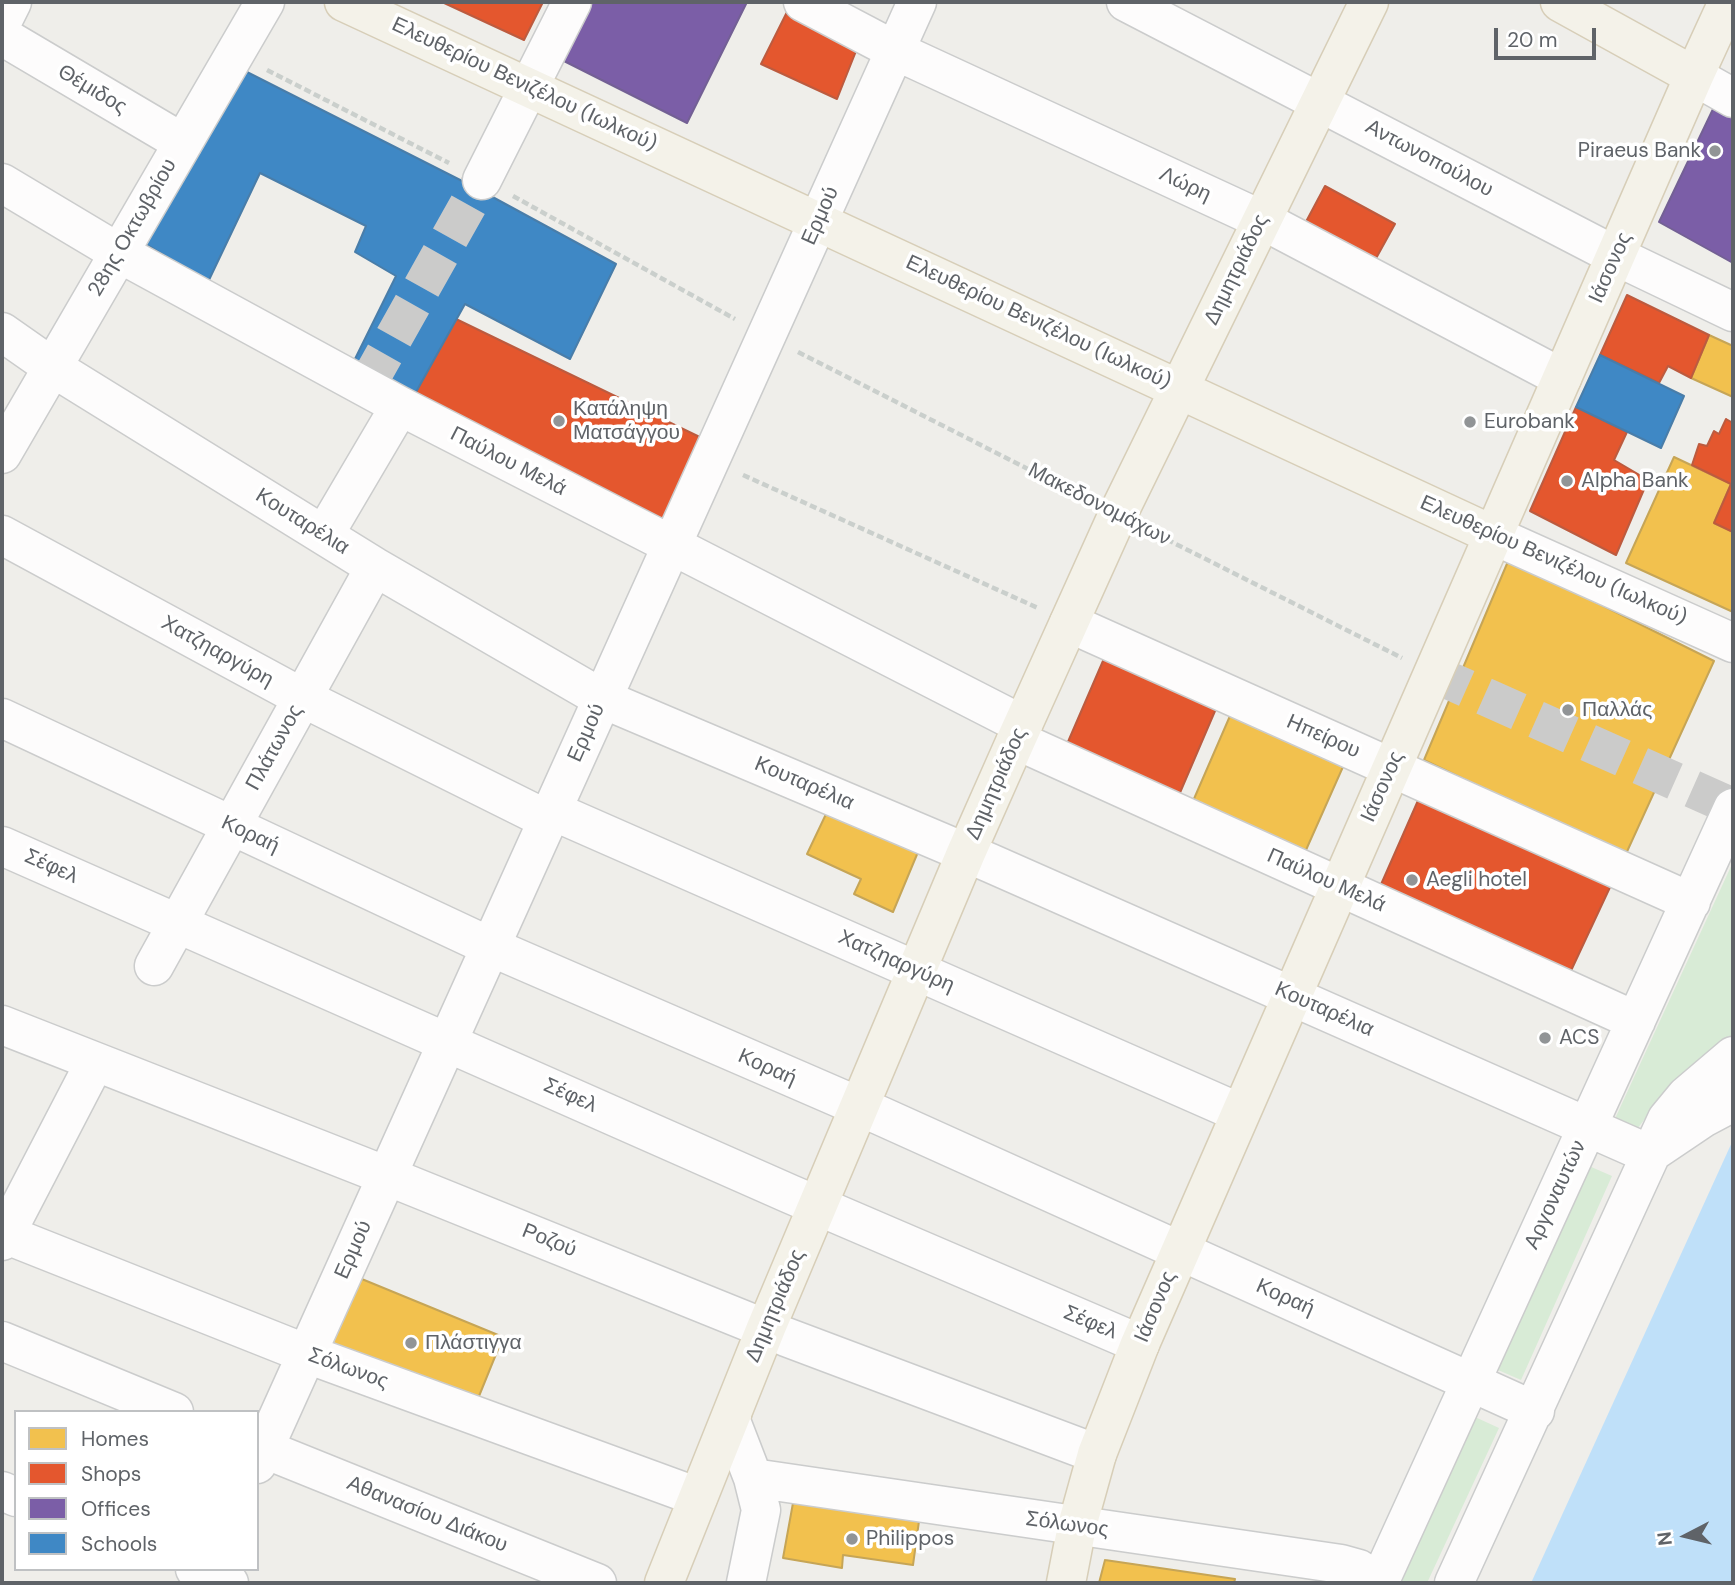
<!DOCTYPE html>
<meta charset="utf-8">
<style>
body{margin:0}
#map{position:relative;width:1735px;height:1585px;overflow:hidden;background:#efeeea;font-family:"DM Sans",sans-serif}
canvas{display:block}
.frame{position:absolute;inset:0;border:4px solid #5f6368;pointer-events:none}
.legend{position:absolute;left:14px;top:1410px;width:245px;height:161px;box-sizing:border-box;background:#fff;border:2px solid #bfc1c3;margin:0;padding:9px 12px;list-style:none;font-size:21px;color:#5f6368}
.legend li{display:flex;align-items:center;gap:14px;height:35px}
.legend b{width:35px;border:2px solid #bfc1c3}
.north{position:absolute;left:1651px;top:1501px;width:70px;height:70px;-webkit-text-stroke:5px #fff;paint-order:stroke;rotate:263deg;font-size:19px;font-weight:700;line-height:28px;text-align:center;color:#5f6368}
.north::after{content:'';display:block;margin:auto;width:24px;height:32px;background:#5f6368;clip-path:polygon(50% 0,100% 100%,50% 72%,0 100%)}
.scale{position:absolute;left:1494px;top:28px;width:102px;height:32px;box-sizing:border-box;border:4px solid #5f6368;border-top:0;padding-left:9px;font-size:21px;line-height:24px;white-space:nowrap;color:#5f6368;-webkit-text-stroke:5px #fff;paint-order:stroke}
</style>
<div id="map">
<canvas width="1735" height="1585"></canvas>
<div class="frame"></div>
<ul class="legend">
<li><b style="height:19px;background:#f2c14e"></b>Homes</li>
<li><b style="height:19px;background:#e4572e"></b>Shops</li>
<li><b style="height:19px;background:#7b5ea7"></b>Offices</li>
<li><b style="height:19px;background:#3f88c5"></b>Schools</li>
</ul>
<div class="north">N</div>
<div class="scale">20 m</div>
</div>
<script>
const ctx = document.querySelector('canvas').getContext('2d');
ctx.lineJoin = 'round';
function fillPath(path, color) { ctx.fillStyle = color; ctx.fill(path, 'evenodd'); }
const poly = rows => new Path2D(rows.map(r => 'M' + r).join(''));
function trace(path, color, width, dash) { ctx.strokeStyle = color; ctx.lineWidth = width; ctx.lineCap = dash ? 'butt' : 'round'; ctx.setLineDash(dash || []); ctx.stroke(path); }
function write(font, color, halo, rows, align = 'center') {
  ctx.font = font + ' "DM Sans",sans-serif'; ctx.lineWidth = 7; ctx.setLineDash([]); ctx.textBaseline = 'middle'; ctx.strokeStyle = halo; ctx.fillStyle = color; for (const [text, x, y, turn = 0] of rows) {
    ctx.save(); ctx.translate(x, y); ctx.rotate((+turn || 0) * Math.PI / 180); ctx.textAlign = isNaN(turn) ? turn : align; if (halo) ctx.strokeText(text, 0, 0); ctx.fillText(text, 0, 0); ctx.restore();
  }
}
fillPath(poly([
 [1733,862,1733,1043,1651,1111,1634,1133,1613,1123],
 [1589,1166,1612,1176,1521,1380,1498,1370],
 [1475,1417,1499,1428,1427,1583,1401,1583]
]), '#d8ebd6');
fillPath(poly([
 [1733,1140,1733,1583,1531,1583]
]), '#bfe0f9');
const homes = poly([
 [1709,335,1733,346,1733,397,1691,378,1709,335],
 [1674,457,1731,484,1714,523,1733,532,1733,612,1626,563,1674,457],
 [1509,559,1714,661,1625,856,1424,760,1509,559],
 [1233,709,1346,760,1302,859,1190,808,1233,709],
 [827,812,918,852,893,912,854,894,861,879,807,854,827,812],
 [352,1275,503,1337,475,1406,320,1349,352,1275],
 [793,1503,919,1521,913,1565,843,1555,842,1568,783,1558,793,1503],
 [1105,1560,1235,1579,1234,1583,1099,1583,1105,1560]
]);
fillPath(homes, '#f2c14e');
trace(homes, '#c6a556', 2);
const shops = poly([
 [442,2,543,2,524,40,442,2],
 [792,2,862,36,837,99,761,64,792,2],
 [1325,186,1395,224,1369,271,1300,233,1325,186],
 [1627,295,1709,335,1691,378,1668,366,1659,383,1600,355,1627,295],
 [456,319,710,442,666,531,411,401,456,319],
 [1576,407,1627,432,1614,460,1648,480,1616,555,1530,511,1576,407],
 [1726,419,1733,423,1733,485,1692,465,1699,444,1707,446,1714,431,1719,434,1726,419],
 [1731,484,1733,485,1733,532,1714,523,1731,484],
 [1106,654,1218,704,1176,802,1064,751,1106,654],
 [1420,796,1612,883,1569,975,1379,889,1420,796]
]);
fillPath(shops, '#e4572e');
trace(shops, '#bc5b3f', 2);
const offices = poly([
 [584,2,747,2,687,123,556,57,584,2],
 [1714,107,1733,118,1733,263,1659,222,1714,107]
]);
fillPath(offices, '#7b5ea7');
trace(offices, '#736094', 2);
const schools = poly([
 [243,70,476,188,616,264,570,359,465,304,411,401,351,367,396,276,355,252,366,226,260,173,208,282,141,241,243,70],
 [1600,355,1684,396,1661,448,1576,407,1600,355]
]);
fillPath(schools, '#3f88c5');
trace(schools, '#497da9', 2);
trace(poly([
 [366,387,482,180],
 [1432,673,1733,807]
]), '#cbcbca', 38, [38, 19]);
const minor = poly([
 [803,2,896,51,1262,220,1562,378],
 [1126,2,1616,256,1733,312],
 [2,22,12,2],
 [2,36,183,143],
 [1694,76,1733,98],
 [482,180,572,2],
 [2,183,119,253,400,406,1023,725],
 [2,332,52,367,375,567,603,699,990,863,1649,1154],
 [2,454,265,2],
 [2,535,303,698,548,820],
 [324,535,400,406],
 [1493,535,1733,643],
 [1069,623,1691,902],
 [2,718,491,947,881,1116,1535,1411],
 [1016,740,1636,1021],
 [553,811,1240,1113],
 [2,846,790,1194,1140,1344],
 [154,966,375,567],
 [2,1025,387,1176,786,1337,1097,1454],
 [1654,1151,1703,1118,1733,1102],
 [2,1233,307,1354,698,1497],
 [2,1241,95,1062],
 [2,1341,174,1412],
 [732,1415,731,1421,753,1478,761,1510,746,1583],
 [257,1446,597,1583],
 [257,1464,917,2],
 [753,1478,1341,1564,1359,1569,1372,1578,1373,1583],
 [2,1491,16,1497],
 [195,1569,229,1583],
 [1379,1583,1733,808],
 [1454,1583,1667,1119,1686,1096,1733,1056]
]);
const major = poly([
 [344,2,1493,535],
 [1560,2,1694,76],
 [664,1583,766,1328,966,853,1016,740,1118,514,1369,2],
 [1066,1583,1077,1526,1097,1454,1140,1344,1694,76,1728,2]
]);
trace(minor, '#cbcccc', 41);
trace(major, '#d7ceb8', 41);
trace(poly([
 [267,70,449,163],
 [513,196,735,319],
 [798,352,1087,499],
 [743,475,1038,608],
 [1148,530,1402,658]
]), '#cacfcc', 4.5, [7, 3.5]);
trace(minor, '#fdfcfc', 38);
trace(major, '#f4f2e9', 38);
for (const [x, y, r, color] of [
 [1715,151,7,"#919496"],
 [559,421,7,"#919496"],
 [1470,422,7,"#919496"],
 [1567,481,7,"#919496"],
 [1568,710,7,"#919496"],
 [1412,880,7,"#919496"],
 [1545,1038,7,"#919496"],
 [411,1343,7,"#919496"],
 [852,1539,7,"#919496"]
]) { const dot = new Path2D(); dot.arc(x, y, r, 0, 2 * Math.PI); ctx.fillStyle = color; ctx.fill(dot); trace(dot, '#fff', 2.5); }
write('21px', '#5f6368', '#fff', [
 ["Ελευθερίου Βενιζέλου (Ιωλκού)",524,85,25],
 ["Θέμιδος",92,90,31],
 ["Αντωνοπούλου",1429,159,28],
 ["Λώρη",1185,185,25],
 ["Ερμού",821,216,-66],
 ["28ης Οκτωβρίου",133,228,-60],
 ["Ιάσονος",1611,268,-66],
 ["Δημητριάδος",1237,270,-64],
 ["Ελευθερίου Βενιζέλου (Ιωλκού)",1038,323,25],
 ["Παύλου Μελά",508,462,27],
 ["Μακεδονομάχων",1099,505,27],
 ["Κουταρέλια",302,522,32],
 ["Ελευθερίου Βενιζέλου (Ιωλκού)",1553,561,24],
 ["Χατζηαργύρη",217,652,29],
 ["Ερμού",587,733,-66],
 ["Ηπείρου",1323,737,24],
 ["Πλάτωνος",275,748,-61],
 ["Κουταρέλια",804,784,23],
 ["Δημητριάδος",997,784,-66],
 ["Ιάσονος",1383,787,-66],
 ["Κοραή",250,835,25],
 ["Σέφελ",51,867,24],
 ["Παύλου Μελά",1326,881,24],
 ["Χατζηαργύρη",896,962,24],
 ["Κουταρέλια",1324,1010,24],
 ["Κοραή",767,1068,24],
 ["Σέφελ",570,1096,24],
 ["Αργοναυτών",1556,1195,-65],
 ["Ροζού",549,1241,22],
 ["Ερμού",354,1250,-66],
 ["Κοραή",1285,1298,24],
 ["Δημητριάδος",776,1306,-67],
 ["Ιάσονος",1156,1307,-67],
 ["Σέφελ",1090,1323,23],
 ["Σόλωνος",348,1369,20],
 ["Αθανασίου Διάκου",427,1515,22],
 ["Σόλωνος",1067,1525,8]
]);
write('21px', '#5f6368', '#fff', [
 ["Piraeus Bank",1701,151,"right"],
 ["Κατάληψη",573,409],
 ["Ματσάγγου",573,433],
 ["Eurobank",1484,422],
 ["Alpha Bank",1581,481],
 ["Παλλάς",1582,710],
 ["Aegli hotel",1426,880],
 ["ACS",1559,1038],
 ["Πλάστιγγα",425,1343],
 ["Philippos",866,1539]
], 'left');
</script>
